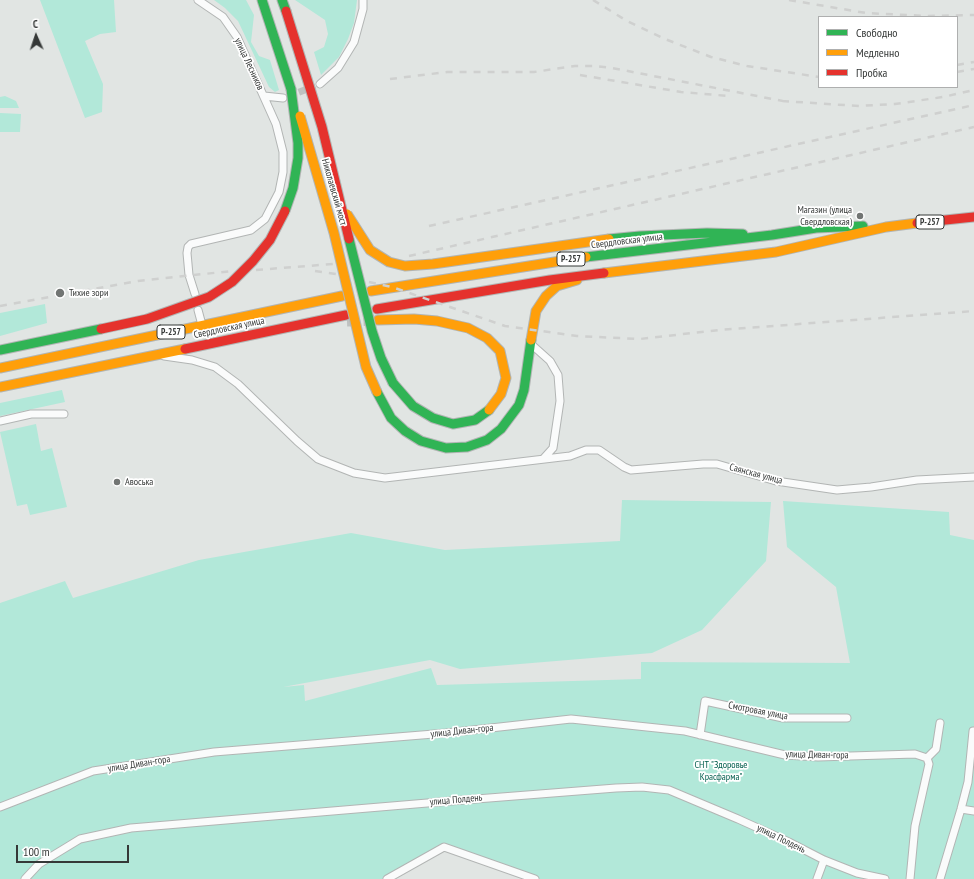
<!DOCTYPE html>
<meta charset="utf-8">
<style>
body{margin:0}
#map{position:relative;width:974px;height:879px;overflow:hidden;background:#e1e5e3;font-family:"PT Sans Narrow",sans-serif}
canvas{display:block}
.legend{position:absolute;left:818px;top:16px;width:140px;height:72px;box-sizing:border-box;background:#fff;border:1px solid #aeafaf;margin:0;padding:5px 7px;list-style:none;font-size:12px;color:#353837}
.legend li{display:flex;align-items:center;gap:8px;height:20px}
.legend b{width:20px;border:1px solid #aeafaf}
.north{position:absolute;left:16px;top:16px;width:40px;height:40px;-webkit-text-stroke:3px #fff;paint-order:stroke;rotate:357deg;font-size:11px;font-weight:700;line-height:16px;text-align:center;color:#353837}
.north::after{content:'';display:block;margin:auto;width:14px;height:18px;background:#353837;clip-path:polygon(50% 0,100% 100%,50% 72%,0 100%)}
.scale{position:absolute;left:16px;top:845px;width:113px;height:18px;box-sizing:border-box;border:2px solid #353837;border-top:0;padding-left:5px;font-size:12px;line-height:14px;white-space:nowrap;color:#353837;-webkit-text-stroke:3px #fff;paint-order:stroke}
</style>
<div id="map">
<canvas width="974" height="879"></canvas>
<ul class="legend">
<li><b style="height:5px;background:#30b455"></b>Свободно</li>
<li><b style="height:5px;background:#ff9f0a"></b>Медленно</li>
<li><b style="height:5px;background:#e5322d"></b>Пробка</li>
</ul>
<div class="north">С</div>
<div class="scale">100 m</div>
</div>
<script>
const ctx = document.querySelector('canvas').getContext('2d');
ctx.lineJoin = 'round';
function fillPath(path, color) { ctx.fillStyle = color; ctx.fill(path, 'evenodd'); }
const poly = rows => new Path2D(rows.map(r => 'M' + r).join(''));
function trace(path, color, width, dash) { ctx.strokeStyle = color; ctx.lineWidth = width; ctx.lineCap = dash ? 'butt' : 'round'; ctx.setLineDash(dash || []); ctx.stroke(path); }
function write(font, color, halo, rows, align = 'center') {
  ctx.font = font + ' "PT Sans Narrow",sans-serif'; ctx.lineWidth = 3.5; ctx.setLineDash([]); ctx.textBaseline = 'middle'; ctx.strokeStyle = halo; ctx.fillStyle = color; for (const [text, x, y, turn = 0] of rows) {
    ctx.save(); ctx.translate(x, y); ctx.rotate((+turn || 0) * Math.PI / 180); ctx.textAlign = isNaN(turn) ? turn : align; if (halo) ctx.strokeText(text, 0, 0); ctx.fillText(text, 0, 0); ctx.restore();
  }
}
fillPath(poly([
 [40,0,114,0,116,32,100,34,85,41,103,84,102,112,85,118],
 [214,0,246,0,254,15,251,42,259,56,270,60,279,90,275,92,269,87,238,21,225,8],
 [295,0,357,0,354,23,348,39,339,57,321,75,314,52,324,47,328,34,325,20],
 [5,96,16,101,19,108,0,108,0,97],
 [0,113,21,114,20,132,0,132],
 [45,304,47,323,0,336,0,313],
 [62,390,65,402,0,416,0,403],
 [36,424,41,451,52,448,67,507,30,515,27,504,17,506,0,432],
 [622,500,771,502,766,561,702,630,652,653,460,669,430,660,283,687,304,685,305,701,431,668,437,685,641,679,641,662,850,663,836,587,787,547,783,501,949,512,950,535,974,540,974,879,535,879,445,847,387,879,0,879,0,603,65,581,73,598,199,560,351,533,445,550,620,541]
]), '#b2e8d9');
trace(poly([
 [289,96,320,84]
]), '#bfc2c1', 7, [7, 3.5]);
trace(poly([
 [347,321,378,320]
]), '#bfc2c1', 11, [11, 5.5]);
const street = poly([
 [320,84,338,68,354,42,363,9,363,0],
 [264,96,283,98],
 [195,294,189,275,187,253,188,247,191,244,251,230,265,219,279,192,283,172,283,152,276,124,237,37,223,17,198,0],
 [198,310,202,325],
 [531,344,550,361,558,375,560,401,553,448,543,459],
 [164,356,192,360,215,367,238,384,297,441,318,459,354,473,385,478,570,456,586,450,599,450,624,467,631,470,703,464,717,464,776,481,837,490,871,487,917,480,974,477],
 [0,421,31,414,64,414],
 [700,735,705,701,783,718,847,718],
 [0,807,93,771,214,752,446,733,571,719,685,731,785,755,818,757,915,754,927,758],
 [961,809,974,811],
 [25,879,39,864,80,839,131,828,451,801,616,788,642,787,669,790,738,819,789,842,824,860,857,873,885,879],
 [387,879,444,847,535,879],
 [817,879,824,860],
 [910,879,915,826,929,764,927,758,936,749,940,723],
 [940,879,961,809,968,782,973,731,974,731]
]);
const fast = poly([
 [262,0,291,89],
 [282,0,286,11],
 [609,239,640,236,707,233,743,234],
 [586,257,772,235,816,228,863,226],
 [0,350,101,329],
 [393,383,413,406,433,418,453,424,475,420,489,410],
 [377,392,391,418,405,431,421,441,446,448,467,447,487,440,501,429,519,405,524,390,531,340]
]);
const slow = poly([
 [604,273,776,252,886,227,917,223],
 [371,291,586,257],
 [378,320,414,319,437,321,468,328,487,338,500,351,506,378,501,394,489,410],
 [531,340,536,311,546,296,557,286,577,280],
 [0,368,342,296],
 [0,387,185,349]
]);
const jam = poly([
 [917,223,974,217],
 [377,309,550,280,604,273],
 [185,349,346,315]
]);
trace(street, '#b2b5b4', 9);
trace(fast, '#b2b5b4', 11);
trace(slow, '#b2b5b4', 11);
trace(jam, '#b2b5b4', 11);
trace(street, '#fafbfb', 7);
trace(fast, '#30b455', 9);
trace(slow, '#ff9f0a', 9);
trace(jam, '#e5322d', 9);
trace(poly([
 [593,0,627,21,665,39,711,57,747,66,819,77],
 [789,0,866,13,927,16,974,15],
 [957,65,974,62],
 [957,72,974,69],
 [580,75,681,92,729,96],
 [390,79,447,72,534,72,575,66,594,66,612,68,788,102],
 [782,101,859,106,895,104,943,97,974,90],
 [429,226,974,105],
 [409,256,974,127],
 [256,270,333,264],
 [315,271,336,274],
 [369,282,392,287,505,326,577,336,640,339,719,330,974,311],
 [0,306,138,281,232,271]
]), '#cfd0cf', 2.5, [7, 7]);
const fastBridge = poly([
 [285,211,293,188,298,158,298,143,291,89],
 [349,239,372,331,381,358,393,383]
]);
const slowBridge = poly([
 [300,116,334,233,366,367,377,392],
 [347,214,370,250,389,262,405,266,433,264,609,239]
]);
const jamBridge = poly([
 [286,11,322,127,349,239],
 [101,329,147,319,209,297,232,282,253,261,270,240,285,211]
]);
trace(fastBridge, '#b2b5b4', 11, []);
trace(slowBridge, '#b2b5b4', 11, []);
trace(jamBridge, '#b2b5b4', 11, []);
trace(fastBridge, '#30b455', 9);
trace(slowBridge, '#ff9f0a', 9);
trace(jamBridge, '#e5322d', 9);
for (const [x, y, r, color] of [
 [860,216,4,"#717573"],
 [60,293,5,"#717573"],
 [117,482,4,"#717573"]
]) { const dot = new Path2D(); dot.arc(x, y, r, 0, 2 * Math.PI); ctx.fillStyle = color; ctx.fill(dot); trace(dot, '#fff', 1.5); }
for (const [x, y, w] of [
 [930,222,28],
 [571,259,28],
 [171,332,28]
]) { const box = new Path2D(); box.roundRect(x - w / 2, y - 7, w, 14, 3); ctx.fillStyle = '#fff'; ctx.fill(box); trace(box, '#353837', 1); }
write('bold 9px', '#353837', null, [
 ["Р-257",930,222],
 ["Р-257",571,259],
 ["Р-257",171,332]
]);
write('10px', '#353837', '#fff', [
 ["улица Лесников",249,64,65],
 ["Николаевский мост",334,192,74],
 ["Свердловская улица",627,241,-7],
 ["Свердловская улица",229,328,-12],
 ["Саянская улица",756,474,15],
 ["Смотровая улица",758,711,11],
 ["улица Диван-гора",462,731,-6],
 ["улица Диван-гора",817,755,1],
 ["улица Диван-гора",139,764,-9],
 ["улица Полдень",456,800,-5],
 ["улица Полдень",781,839,26]
]);
write('10px', '#353837', '#fff', [
 ["Магазин (улица",852,210,"right"],
 ["Свердловская)",852,222,"right"],
 ["Тихие зори",69,293],
 ["Авоська",125,482]
], 'left');
write('10px', '#005d4c', '#fff', [
 ["СНТ \"Здоровье",721,765],
 ["Красфарма\"",721,777]
]);
</script>
